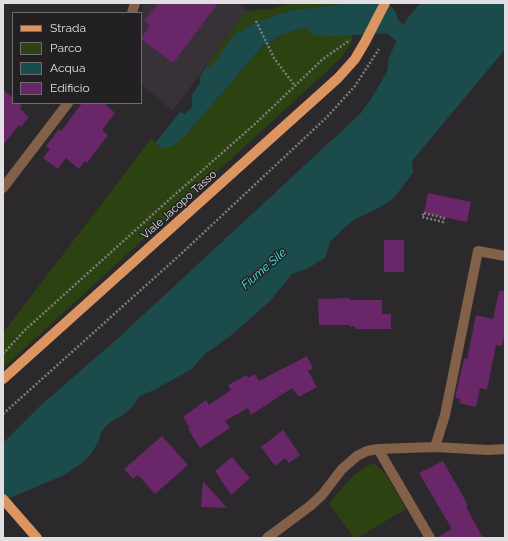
<!DOCTYPE html>
<style>
body{margin:0}
#map{position:relative;width:508px;height:541px;overflow:hidden;background:#2c292c;font-family:Raleway,sans-serif}
canvas{display:block}
.frame{position:absolute;inset:0;border:4px solid #e1dfe1;pointer-events:none}
.legend{position:absolute;left:12px;top:12px;width:130px;height:92px;box-sizing:border-box;background:#222022;border:1px solid #6e6c6e;margin:0;padding:5px 7px;list-style:none;font-size:12px;color:#e1dfe1}
.legend li{display:flex;align-items:center;gap:8px;height:20px}
.legend b{width:20px;border:1px solid #6e6c6e}
</style>
<div id="map">
<canvas width="508" height="541"></canvas>
<div class="frame"></div>
<ul class="legend">
<li><b style="height:5px;background:#dc9561"></b>Strada</li>
<li><b style="height:11px;background:#2c4211"></b>Parco</li>
<li><b style="height:11px;background:#1b4b4b"></b>Acqua</li>
<li><b style="height:11px;background:#692668"></b>Edificio</li>
</ul>
</div>
<script>
const ctx = document.querySelector('canvas').getContext('2d');
ctx.lineJoin = 'round';
function fillPath(path, color) { ctx.fillStyle = color; ctx.fill(path, 'evenodd'); }
const poly = rows => new Path2D(rows.map(r => 'M' + r).join(''));
function trace(path, color, width, dash) { ctx.strokeStyle = color; ctx.lineWidth = width; ctx.lineCap = dash ? 'butt' : 'round'; ctx.setLineDash(dash || []); ctx.stroke(path); }
function write(font, color, halo, rows, align = 'center') {
  ctx.font = font + ' Raleway,sans-serif'; ctx.lineWidth = 3; ctx.setLineDash([]); ctx.textBaseline = 'middle'; ctx.strokeStyle = halo; ctx.fillStyle = color; for (const [text, x, y, turn = 0] of rows) {
    ctx.save(); ctx.translate(x, y); ctx.rotate((+turn || 0) * Math.PI / 180); ctx.textAlign = isNaN(turn) ? turn : align; if (halo) ctx.strokeText(text, 0, 0); ctx.fillText(text, 0, 0); ctx.restore();
  }
}
fillPath(poly([
 [144,3,241,3,240,5,246,11,173,111,141,84,140,13]
]), '#383137');
fillPath(poly([
 [292,3,356,3,357,5,343,4,294,10,275,15,251,25,235,34,213,64,210,67,206,66,246,11,271,9],
 [332,26,354,26,351,44,339,60,3,368,3,333,151,139,162,148,186,135,252,58,263,47,281,35,300,29],
 [374,463,386,474,406,509,357,538,354,538,329,503,353,476,365,467]
]), '#2c4211');
fillPath(poly([
 [356,3,369,3,359,22,354,26,332,26,300,29,281,35,263,46,252,58,186,135,174,145,166,148,162,148,155,143,180,112,185,114,192,107,192,95,201,81,199,78,207,66,210,67,213,64,235,34,251,25,275,15,294,10,343,4,357,4],
 [420,3,505,3,505,48,502,53,412,161,413,173,393,199,375,210,355,219,341,231,330,242,325,258,308,268,292,274,270,301,229,337,205,354,192,369,154,390,140,396,132,407,123,415,109,423,101,432,99,440,92,453,81,464,64,475,3,501,3,443,41,405,116,340,360,114,371,99,387,72,389,57,407,19]
]), '#1b4b4b');
trace(poly([
 [375,3,383,19,417,46]
]), '#1b4b4b', 17);
trace(poly([
 [321,22,383,19]
]), '#1b4b4b', 29);
fillPath(poly([
 [158,3,218,3,173,63,141,39,150,25,144,21],
 [3,90,13,98,13,103,19,103,22,106,20,109,29,117,21,127,19,125,3,145],
 [82,103,104,103,115,113,102,130,108,135,87,163,85,161,79,169,66,158,58,169,43,158,50,149,46,146,59,129,61,131],
 [428,193,471,202,467,222,424,213],
 [384,240,404,240,404,272,384,272],
 [499,291,505,291,505,333,502,346,496,345,487,390,480,388,476,407,459,403,460,399,455,398,464,358,467,359,476,315,493,319],
 [350,298,350,300,382,300,382,314,391,314,391,329,355,329,355,326,350,327,350,325,319,325,318,299],
 [307,356,313,368,308,371,317,387,299,397,292,388,251,415,248,408,225,421,230,428,200,448,188,429,190,428,183,417,206,400,209,405,231,390,228,385,247,375,248,378,255,374,259,381],
 [283,430,300,455,289,463,285,458,275,466,261,447],
 [162,436,188,465,155,494,138,475,133,479,124,469],
 [232,457,250,478,231,495,215,471],
 [443,461,468,505,466,507,483,538,436,538,452,529,419,473],
 [203,481,227,508,201,507]
]), '#692668');
trace(poly([
 [256,21,274,58,295,86],
 [424,213,444,218,443,222,422,217,424,213],
 [3,354,25,330,171,198,256,123,323,59,350,40],
 [3,414,182,253,327,117,355,86,379,49]
]), '#7f7c7f', 2.5, [2, 2]);
trace(poly([
 [132,13,135,3],
 [3,188,68,103],
 [435,447,445,415,478,251,505,256],
 [378,449,430,538],
 [267,538,310,506,322,495,342,469,357,456,367,451,378,449,435,447,488,450,505,449]
]), '#836148', 10);
trace(poly([
 [3,379,338,78,355,59,365,42,385,3],
 [3,499,37,538]
]), '#dc9561', 10);
write('11px', '#e1dfe1', '#222022', [
 ["Viale Jacopo Tasso",179,205,-42]
]);
write('italic 12px', '#4be8e8', '#222022', [
 ["Fiume Sile",264,269,-41]
]);
</script>
